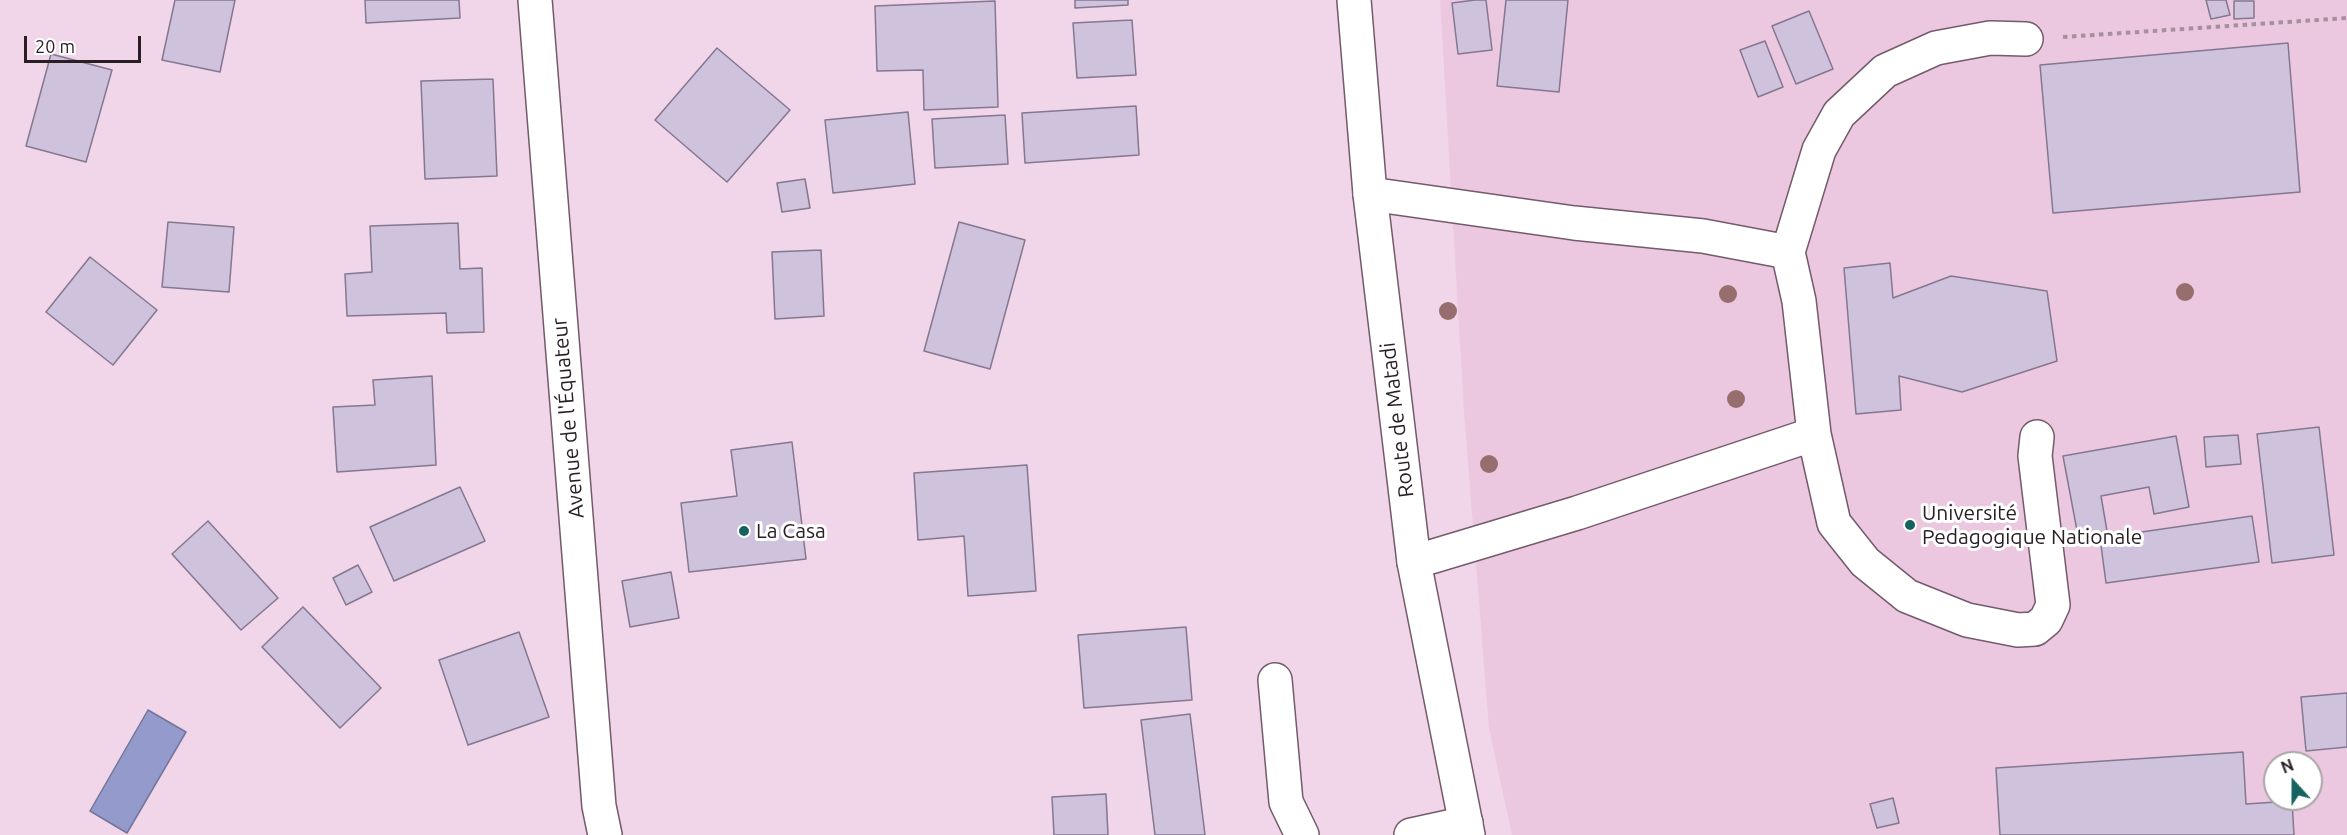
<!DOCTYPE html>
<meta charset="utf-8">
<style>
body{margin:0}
#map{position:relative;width:2347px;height:835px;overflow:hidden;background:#f1d5e8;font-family:Ubuntu,sans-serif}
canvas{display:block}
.north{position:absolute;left:2263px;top:751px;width:60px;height:60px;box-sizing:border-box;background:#fff;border:2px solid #a9a5a7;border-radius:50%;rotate:339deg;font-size:16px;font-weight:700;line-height:24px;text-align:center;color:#281e24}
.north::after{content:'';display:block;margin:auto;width:21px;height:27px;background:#15635f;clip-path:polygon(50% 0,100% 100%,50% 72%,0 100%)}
.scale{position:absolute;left:24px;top:36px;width:117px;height:27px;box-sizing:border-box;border:3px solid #281e24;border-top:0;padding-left:8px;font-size:18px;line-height:21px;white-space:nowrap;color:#281e24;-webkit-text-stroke:4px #fff;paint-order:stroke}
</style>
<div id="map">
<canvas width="2347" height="835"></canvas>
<div class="north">N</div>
<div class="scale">20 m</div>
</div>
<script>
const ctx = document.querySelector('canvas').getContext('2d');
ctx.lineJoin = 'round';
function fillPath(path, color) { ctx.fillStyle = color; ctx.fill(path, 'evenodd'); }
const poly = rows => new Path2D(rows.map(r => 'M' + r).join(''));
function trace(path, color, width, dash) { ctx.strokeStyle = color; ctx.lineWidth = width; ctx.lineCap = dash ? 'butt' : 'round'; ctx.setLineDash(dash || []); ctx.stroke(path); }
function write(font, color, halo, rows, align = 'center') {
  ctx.font = font + ' Ubuntu,sans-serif'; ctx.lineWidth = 6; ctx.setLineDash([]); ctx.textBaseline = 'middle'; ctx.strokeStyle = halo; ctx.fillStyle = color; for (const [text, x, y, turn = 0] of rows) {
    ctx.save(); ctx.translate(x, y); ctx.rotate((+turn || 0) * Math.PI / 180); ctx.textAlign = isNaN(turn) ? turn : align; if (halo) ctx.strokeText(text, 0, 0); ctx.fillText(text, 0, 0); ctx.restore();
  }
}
fillPath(poly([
 [1440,0,2347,0,2347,835,1512,835,1489,728,1464,412],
 [2275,763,2311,763,2311,799,2275,799]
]), '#ebc8df');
const water = poly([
 [148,710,186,732,127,833,90,811,148,710]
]);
fillPath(water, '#949acc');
trace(water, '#74759a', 1.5);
const building = poly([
 [175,0,235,0,220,72,162,60,175,0],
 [365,0,459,0,460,18,366,23,365,0],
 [1075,0,1128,0,1128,5,1075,8,1075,0],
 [1475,0,1486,0,1492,50,1458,54,1452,3,1475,0],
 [1506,0,1568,0,1559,92,1497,86,1506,0],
 [2206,0,2226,0,2230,15,2211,19,2206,0],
 [995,1,998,107,924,110,923,70,877,71,875,6,995,1],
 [2234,1,2254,1,2254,18,2234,19,2234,1],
 [1809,11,1833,69,1796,84,1772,26,1809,11],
 [1132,20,1136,75,1077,78,1073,23,1132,20],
 [1765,41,1783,87,1758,97,1740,50,1765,41],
 [2288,43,2300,192,2053,213,2040,65,2288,43],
 [717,48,790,110,727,182,655,120,717,48],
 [51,54,112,70,86,162,26,146,51,54],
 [493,79,497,176,425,179,421,81,493,79],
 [1136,106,1139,155,1025,163,1022,113,1136,106],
 [908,112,915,184,833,193,825,120,908,112],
 [1005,115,1008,164,935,168,932,119,1005,115],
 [805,179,810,208,782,212,777,183,805,179],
 [168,222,234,227,229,292,162,287,168,222],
 [959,222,1025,240,990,369,924,351,959,222],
 [458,223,460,269,482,268,484,332,447,333,446,313,347,316,345,274,372,272,370,226,458,223],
 [821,250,824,316,775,319,772,252,821,250],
 [90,257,157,310,113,365,46,312,90,257],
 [1890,263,1893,298,1951,276,2047,291,2057,361,1962,392,1899,376,1901,410,1856,414,1844,268,1890,263],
 [432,376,436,465,337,472,333,407,375,405,373,380,432,376],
 [2319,427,2334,555,2272,563,2257,434,2319,427],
 [2238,435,2241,464,2206,467,2204,437,2238,435],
 [2176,436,2189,507,2154,514,2149,487,2101,496,2107,531,2078,536,2063,456,2176,436],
 [792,442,806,559,689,572,681,503,737,496,731,450,792,442],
 [1027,465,1036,591,968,596,964,536,918,540,914,473,1027,465],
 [460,487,485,541,394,581,370,527,460,487],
 [2252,516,2259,562,2106,583,2100,538,2252,516],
 [208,521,278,598,241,630,172,554,208,521],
 [358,565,372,592,346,605,333,578,358,565],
 [671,572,679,618,630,627,622,581,671,572],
 [303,607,381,688,340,728,262,647,303,607],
 [1186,627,1192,700,1084,708,1078,635,1186,627],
 [519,632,549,717,468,745,439,660,519,632],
 [2347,693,2347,747,2306,751,2301,697,2347,693],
 [1190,714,1205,835,1155,835,1141,720,1190,714],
 [2243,752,2246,804,2292,801,2294,835,2000,835,1996,768,2243,752],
 [1106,794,1108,835,1054,835,1052,797,1106,794],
 [1893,798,1899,823,1877,828,1870,804,1893,798]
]);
fillPath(building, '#cfc2dc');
trace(building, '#847790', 1.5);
const minor = poly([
 [535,0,599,806,605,835],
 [1370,194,1574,223,1703,236,1788,252,1799,301,1814,434,1577,513,1414,562],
 [1788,252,1819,150,1839,114,1885,71,1936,48,1990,38,2026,39],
 [1814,434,1834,523,1865,562,1907,596,1967,620,2018,630,2035,629,2046,620,2053,605,2035,456,2037,437],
 [1275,680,1286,802,1302,835],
 [1411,835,1466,823]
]);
const major = poly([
 [1354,0,1370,194,1414,562,1468,835]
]);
trace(minor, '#735b6b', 36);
trace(major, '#735b6b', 36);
trace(poly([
 [2063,37,2347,18]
]), '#a6909e', 4, [4.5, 4.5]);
trace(minor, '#fff', 33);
trace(major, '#fff', 33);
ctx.fillStyle = '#976e6d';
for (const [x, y] of [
 [2185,292],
 [1728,294],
 [1448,311],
 [1736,399],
 [1489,464]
]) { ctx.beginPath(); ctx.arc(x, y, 9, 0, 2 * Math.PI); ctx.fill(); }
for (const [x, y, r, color] of [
 [1910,525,6,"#15635f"],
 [744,531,6,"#15635f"]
]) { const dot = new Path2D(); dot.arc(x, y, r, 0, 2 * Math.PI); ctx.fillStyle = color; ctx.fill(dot); trace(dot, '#fff', 2); }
write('21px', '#281e24', '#fff', [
 ["Avenue de l'Équateur",568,418,-95],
 ["Route de Matadi",1397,420,-97]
]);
write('21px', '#281e24', '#fff', [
 ["Université",1922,513],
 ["Pedagogique Nationale",1922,537],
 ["La Casa",756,531]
], 'left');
</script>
